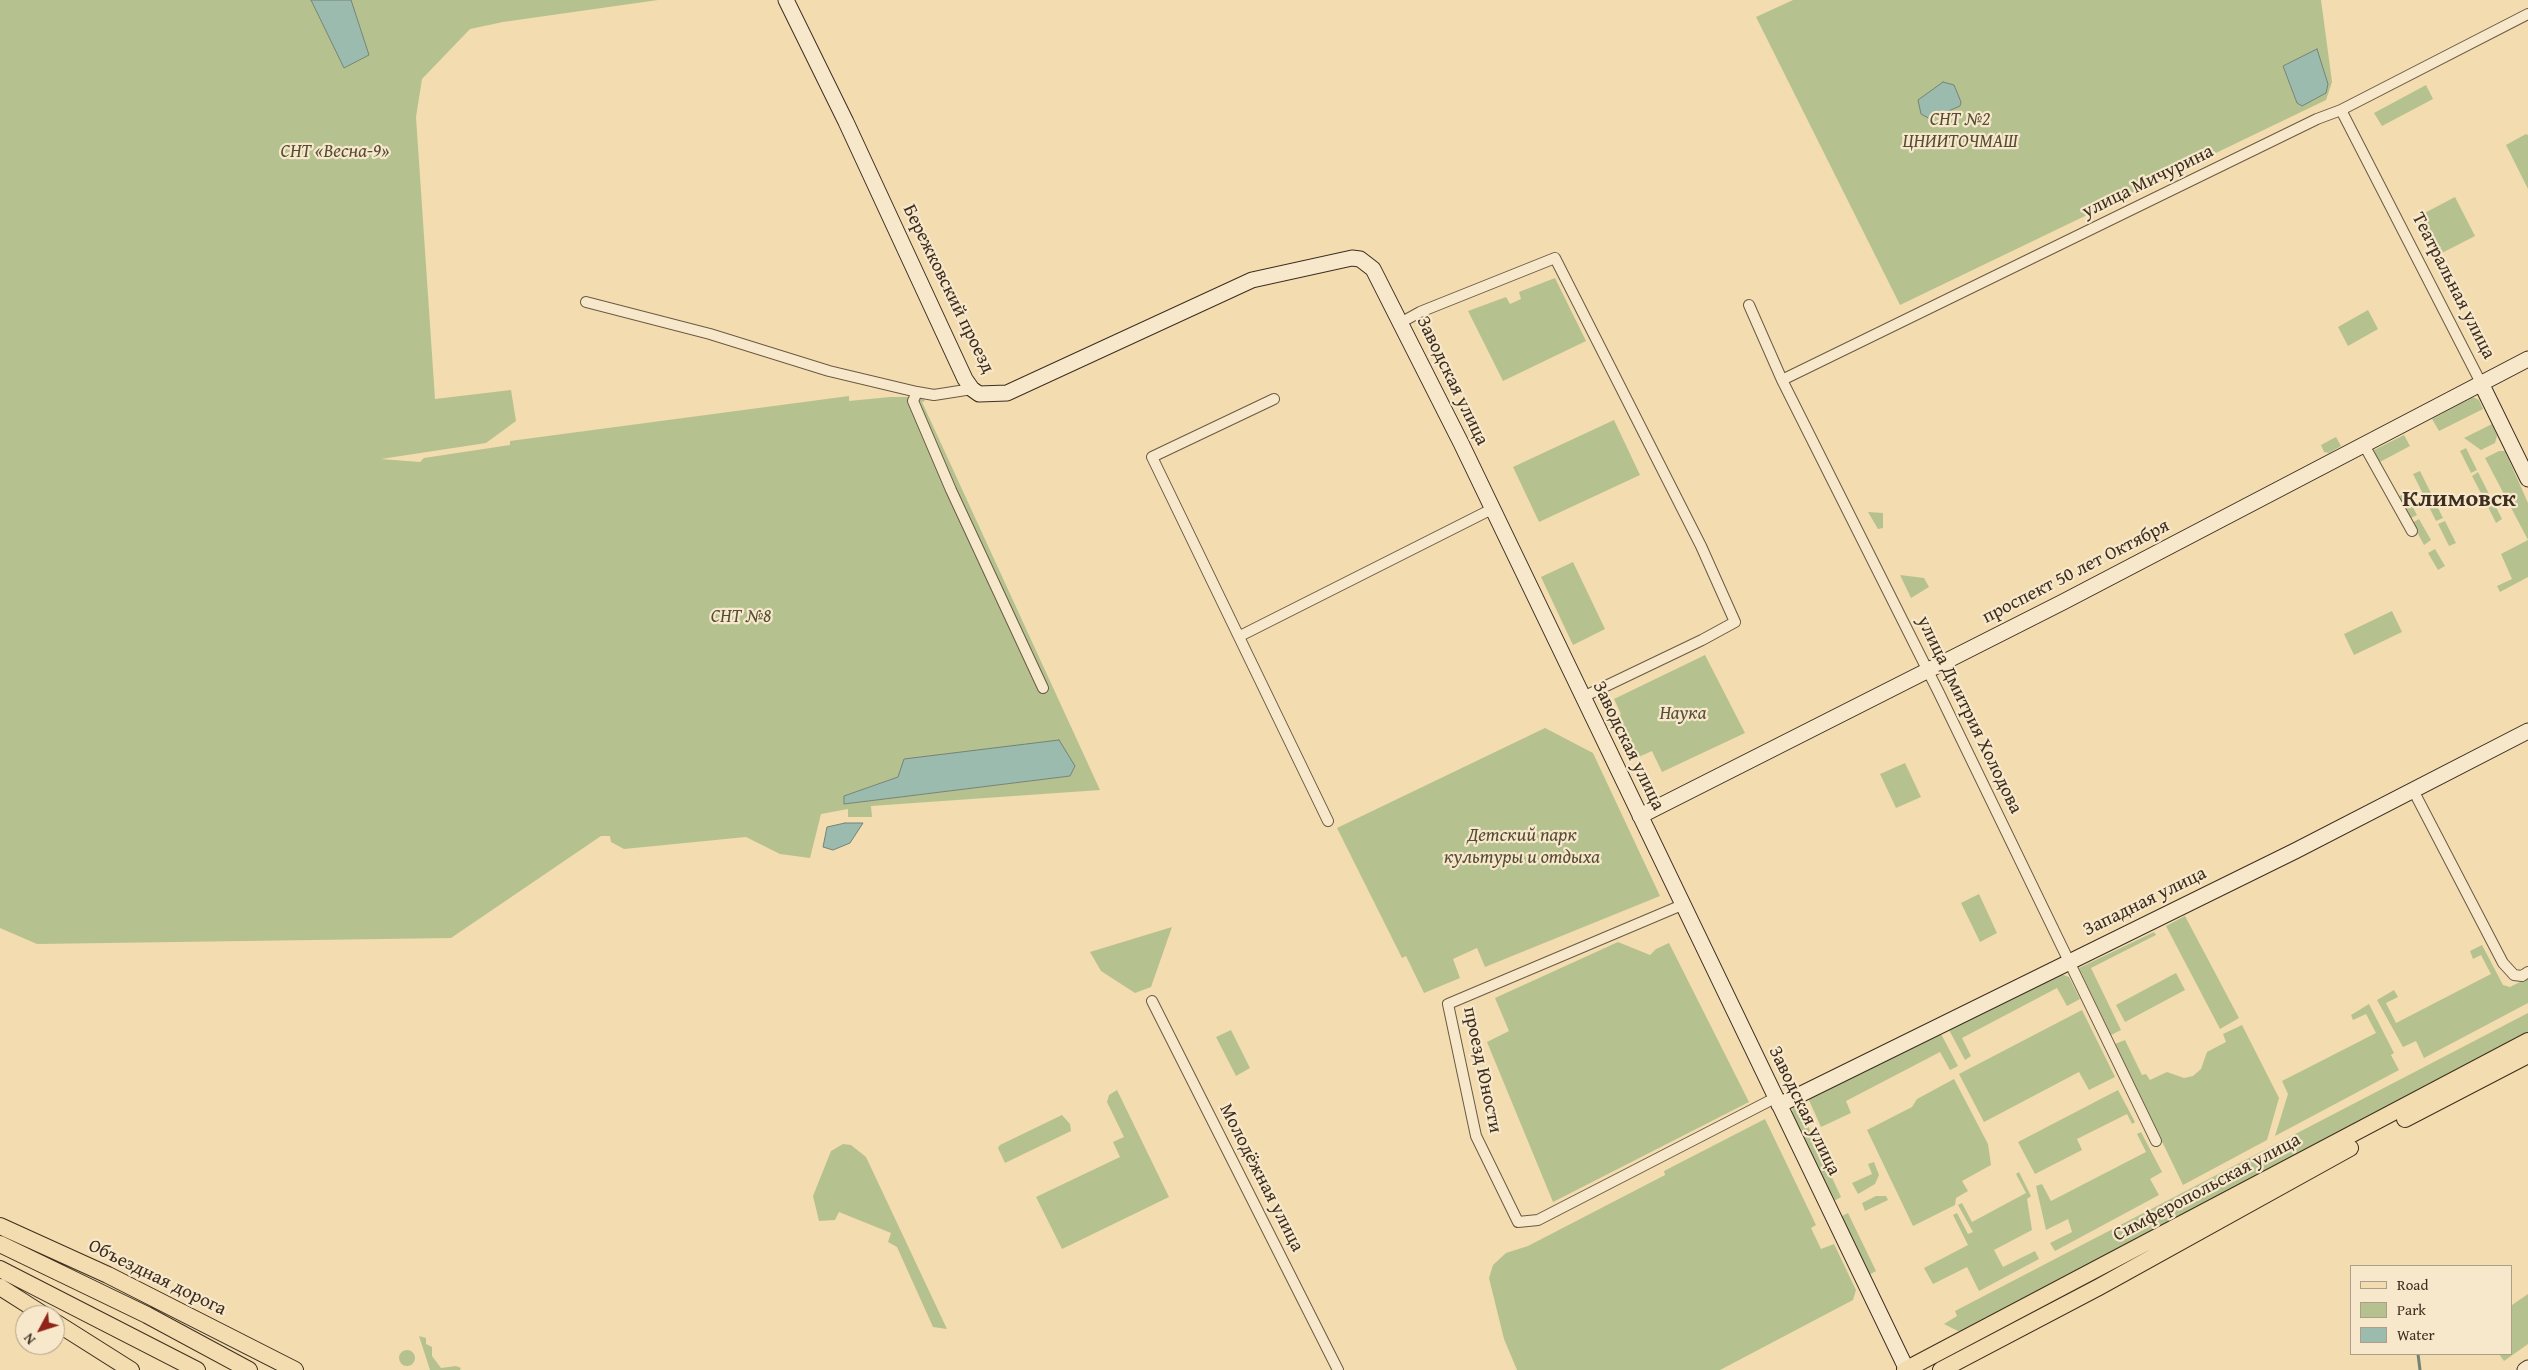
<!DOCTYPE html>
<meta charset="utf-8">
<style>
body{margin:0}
#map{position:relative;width:2528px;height:1370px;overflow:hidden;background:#f3dcaf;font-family:"Gentium Book Plus",serif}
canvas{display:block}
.legend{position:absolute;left:2350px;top:1265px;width:162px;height:90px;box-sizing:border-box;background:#f7e8cb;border:1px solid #ad9e87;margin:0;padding:6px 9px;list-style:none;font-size:15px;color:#3d2e20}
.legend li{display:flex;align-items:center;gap:10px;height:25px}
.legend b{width:25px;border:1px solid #ad9e87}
.north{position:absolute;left:15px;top:1305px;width:50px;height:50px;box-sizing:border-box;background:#f7e8cb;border:1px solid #ad9e87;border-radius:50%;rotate:230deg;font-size:14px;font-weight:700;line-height:20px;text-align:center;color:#3d2e20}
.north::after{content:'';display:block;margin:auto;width:18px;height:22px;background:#8f2418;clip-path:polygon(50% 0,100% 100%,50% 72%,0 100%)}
</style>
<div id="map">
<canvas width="2528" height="1370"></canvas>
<ul class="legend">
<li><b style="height:6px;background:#f3dcaf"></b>Road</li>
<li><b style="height:14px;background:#b5c28f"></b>Park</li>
<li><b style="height:14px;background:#9bbbaf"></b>Water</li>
</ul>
<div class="north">N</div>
</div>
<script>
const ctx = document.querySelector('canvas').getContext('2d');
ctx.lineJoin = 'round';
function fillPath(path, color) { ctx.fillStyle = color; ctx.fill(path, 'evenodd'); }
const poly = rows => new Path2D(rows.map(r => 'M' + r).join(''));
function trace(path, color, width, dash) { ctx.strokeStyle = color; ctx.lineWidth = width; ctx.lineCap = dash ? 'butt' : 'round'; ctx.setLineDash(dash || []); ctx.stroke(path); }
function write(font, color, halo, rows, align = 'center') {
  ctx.font = font + ' "Gentium Book Plus",serif'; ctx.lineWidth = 4.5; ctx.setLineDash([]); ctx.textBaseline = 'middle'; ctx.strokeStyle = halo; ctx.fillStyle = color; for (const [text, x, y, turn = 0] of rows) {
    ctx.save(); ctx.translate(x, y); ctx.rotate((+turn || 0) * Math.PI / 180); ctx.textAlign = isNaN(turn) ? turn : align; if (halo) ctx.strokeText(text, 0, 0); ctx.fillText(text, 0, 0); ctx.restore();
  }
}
fillPath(poly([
 [0,0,311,0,344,68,369,55,351,0,658,0,503,22,470,29,422,79,416,117,435,399,511,390,516,421,486,443,381,459,420,462,424,458,510,445,510,441,849,396,849,401,890,397,922,397,925,401,922,402,1100,790,871,806,872,817,848,817,848,809,821,814,810,858,780,854,746,837,624,849,611,842,610,836,601,836,451,938,37,944,0,928],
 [1075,766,1070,776,844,804,844,796,898,777],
 [1793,0,2321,0,2332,82,2326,100,1900,305,1756,17],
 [2317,50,2302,106,2297,103,2283,66],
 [2426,85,2433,99,2382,126,2374,113],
 [2526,134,2528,135,2528,189,2506,145],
 [2455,197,2475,236,2436,256,2417,217],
 [1555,278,1586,341,1503,381,1468,311,1506,297,1510,304,1521,299,1519,292],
 [2368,310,2378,329,2348,346,2338,327],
 [2473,397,2479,400,2483,409,2439,431,2432,419],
 [1614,420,1640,475,1539,522,1513,467],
 [2492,424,2497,436,2495,443,2481,450,2464,438],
 [2404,435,2410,446,2378,463,2374,450],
 [2336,437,2341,446,2329,453,2324,452,2321,445],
 [2466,448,2477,470,2471,473,2460,451],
 [2499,451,2505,451,2528,503,2528,577,2500,592,2497,586,2512,579,2501,554,2528,540,2485,458],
 [2420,471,2431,493,2424,496,2413,474],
 [2478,472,2489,494,2483,497,2472,476],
 [2405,493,2417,515,2409,519,2398,497],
 [2432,496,2443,518,2436,521,2425,499],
 [2491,497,2502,519,2496,523,2485,501],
 [1868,512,1883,513,1883,528,1878,529],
 [2419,519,2431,540,2424,545,2412,523],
 [2445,521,2456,543,2449,546,2438,524],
 [2435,549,2445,566,2438,570,2428,553],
 [1573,562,1605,629,1573,645,1541,577],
 [1900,575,1924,578,1929,587,1911,598],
 [2392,611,2402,632,2354,655,2344,634],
 [1705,655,1745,733,1662,772,1652,751,1634,759,1614,718,1621,714,1614,699],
 [1545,728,1593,753,1660,896,1485,967,1477,948,1453,959,1460,978,1424,993,1406,956,1402,958,1337,828],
 [1905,763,1921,797,1896,808,1880,774],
 [1979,894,1997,933,1980,942,1961,903],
 [2185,916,2239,1018,2220,1029,2166,926],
 [1172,927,1151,987,1135,993,1101,971,1090,952],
 [2154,932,2156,935,2091,968,2121,1030,2111,1035,2079,968],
 [1618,942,1650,955,1656,949,1669,943,1749,1102,1553,1202,1487,1042,1509,1031,1495,998],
 [2482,945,2503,985,2510,987,2528,978,2528,1003,2424,1058,2416,1041,2403,1047,2377,1000,2394,990,2398,997,2386,1003,2396,1023,2491,974,2481,955,2473,959,2470,951],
 [2058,973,2069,977,2080,999,2067,1006,2057,988,1962,1038,1971,1056,1965,1060,1948,1028],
 [2176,973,2185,990,2125,1022,2116,1005],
 [2369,1004,2394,1053,2391,1055,2399,1070,2275,1136,2288,1094,2282,1081,2376,1033,2366,1014,2353,1020,2351,1015],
 [2082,1010,2115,1077,2089,1090,2079,1072,1984,1122,1959,1074],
 [2528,1013,2528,1036,1967,1330,1958,1331,1944,1324,1957,1316,1955,1311],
 [2242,1025,2279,1098,2267,1140,2183,1185,2115,1044,2125,1040,2142,1075,2146,1074,2150,1080,2167,1072,2184,1078,2193,1076,2201,1069,2207,1052,2226,1042,2223,1034],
 [1231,1030,1250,1068,1236,1076,1216,1037],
 [1940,1032,1958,1066,1950,1070,1940,1052,1846,1101,1851,1113,1821,1127,1808,1098],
 [1954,1079,1988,1144,1991,1165,1962,1181,1968,1191,1956,1198,1955,1205,1913,1226,1867,1130,1912,1107,1917,1099],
 [1117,1090,1169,1197,1062,1249,1036,1197,1120,1157,1113,1142,1124,1137,1107,1102,1109,1095],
 [2118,1090,2135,1122,2132,1124,2127,1114,2077,1139,2082,1150,2035,1174,2018,1142],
 [1798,1104,1841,1197,1834,1201,1792,1113,1793,1106],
 [1062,1115,1070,1124,1071,1131,1005,1163,998,1148,1000,1145],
 [1765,1119,1816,1225,1811,1228,1821,1249,1834,1244,1856,1290,1853,1300,1720,1370,1517,1370,1504,1339,1489,1278,1493,1265,1506,1253,1528,1246,1665,1175,1664,1171],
 [2141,1132,2162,1172,2150,1179,2159,1195,2055,1251,2050,1243,2072,1232,2068,1219,2046,1230,2036,1186,2042,1184,2051,1201,2146,1152,2137,1134],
 [843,1144,851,1145,866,1157,947,1329,933,1327,897,1247,888,1242,891,1233,839,1212,835,1220,819,1221,813,1196,831,1151],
 [1874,1162,1879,1175,1875,1184,1858,1194,1852,1183,1872,1174,1868,1164],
 [2019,1172,2031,1196,2027,1199,2032,1230,1994,1250,2003,1267,2035,1251,2039,1259,1979,1291,1967,1267,1933,1284,1924,1268,1968,1245,1953,1215,1957,1213,1968,1234,1973,1232,1958,1205,1962,1203,1972,1222,2026,1193,2016,1174],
 [1876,1196,1886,1196,1888,1200,1865,1211,1862,1203],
 [1848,1213,1876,1271,1869,1275,1840,1217],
 [2528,1294,2528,1344,2504,1361,2499,1354,2512,1354,2512,1305],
 [419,1336,426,1338,426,1344,432,1347,432,1356,441,1368,456,1366,461,1368,460,1370,430,1370],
 '399 1358a8 8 0 1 1 16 0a8 8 0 1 1-16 0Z'
]), '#b5c28f');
const water = poly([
 [311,0,351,0,369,55,344,68,311,0],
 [2317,49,2328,84,2326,93,2302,106,2297,103,2283,66,2317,49],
 [1943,82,1954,85,1961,102,1960,106,1930,119,1921,114,1918,100,1943,82],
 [1059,740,1075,766,1070,776,844,804,844,796,898,777,904,759,1059,740],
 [845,823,863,823,850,843,833,850,823,847,827,827,845,823]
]);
fillPath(water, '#9bbbaf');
trace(water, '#758376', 1);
trace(poly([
 [2418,1354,2420,1370]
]), '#758376', 3);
const street = poly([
 [2341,110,2481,383],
 [586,302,710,334,829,371,917,392,934,395,972,389],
 [1749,305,1782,380,1939,693,2156,1141],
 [1402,322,1420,312,1555,258,1701,546,1735,622,1702,640,1583,697],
 [1782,380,2317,119,2341,110,2528,14],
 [917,392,913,401,951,490,1043,688],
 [1274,399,1152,457,1328,821],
 [2364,445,2412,531],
 [1240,636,1492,509],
 [2413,790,2503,963,2514,975,2522,976,2528,972],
 [1682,905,1448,1004,1476,1136,1518,1222,1538,1220,1775,1098],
 [1152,1001,1338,1370]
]);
const secondary = poly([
 [786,0,846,122,965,379,972,389,979,394,1007,393,1252,280,1352,258,1360,259,1373,269,1461,443,1907,1370],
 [2481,383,2528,479],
 [1640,816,2063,602,2528,359],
 [1779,1105,2295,851,2528,731],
 [2525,1370,2528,1368]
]);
const primary = poly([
 [2405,1119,2528,1055],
 [0,1226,108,1275,295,1370],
 [0,1244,147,1315,249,1370],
 [0,1269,197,1370],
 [0,1287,44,1315],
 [55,1322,131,1370],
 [1905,1370,2528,1041],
 [1941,1370,2099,1287,2350,1148]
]);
trace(street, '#6a5a44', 12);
trace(secondary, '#3d2e20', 17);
trace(primary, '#3d2e20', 18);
trace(street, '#f7e8cb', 10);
trace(secondary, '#f7e8cb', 15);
trace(primary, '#f3dcaf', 16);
write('italic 19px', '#554c36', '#f7e8cb', [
 ["СНТ №2",1960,120],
 ["ЦНИИТОЧМАШ",1960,142],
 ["СНТ «Весна-9»",335,152],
 ["СНТ №8",741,617],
 ["Наука",1683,714],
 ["Детский парк",1522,836],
 ["культуры и отдыха",1522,858]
]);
write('19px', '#3d2e20', '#f7e8cb', [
 ["улица Мичурина",2148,182,-26],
 ["Театральная улица",2453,286,63],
 ["Бережковский проезд",948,289,64],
 ["Заводская улица",1452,381,64],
 ["проспект 50 лет Октября",2076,572,-27],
 ["улица Дмитрия Холодова",1969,715,64],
 ["Заводская улица",1628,746,64],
 ["Западная улица",2145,902,-26],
 ["проезд Юности",1482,1070,78],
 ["Заводская улица",1804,1111,64],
 ["Молодёжная улица",1261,1178,63],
 ["Симферопольская улица",2207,1188,-28],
 ["Объездная дорога",157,1278,26]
]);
write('bold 24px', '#3d2e20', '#f7e8cb', [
 ["Климовск",2459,500]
]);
</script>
